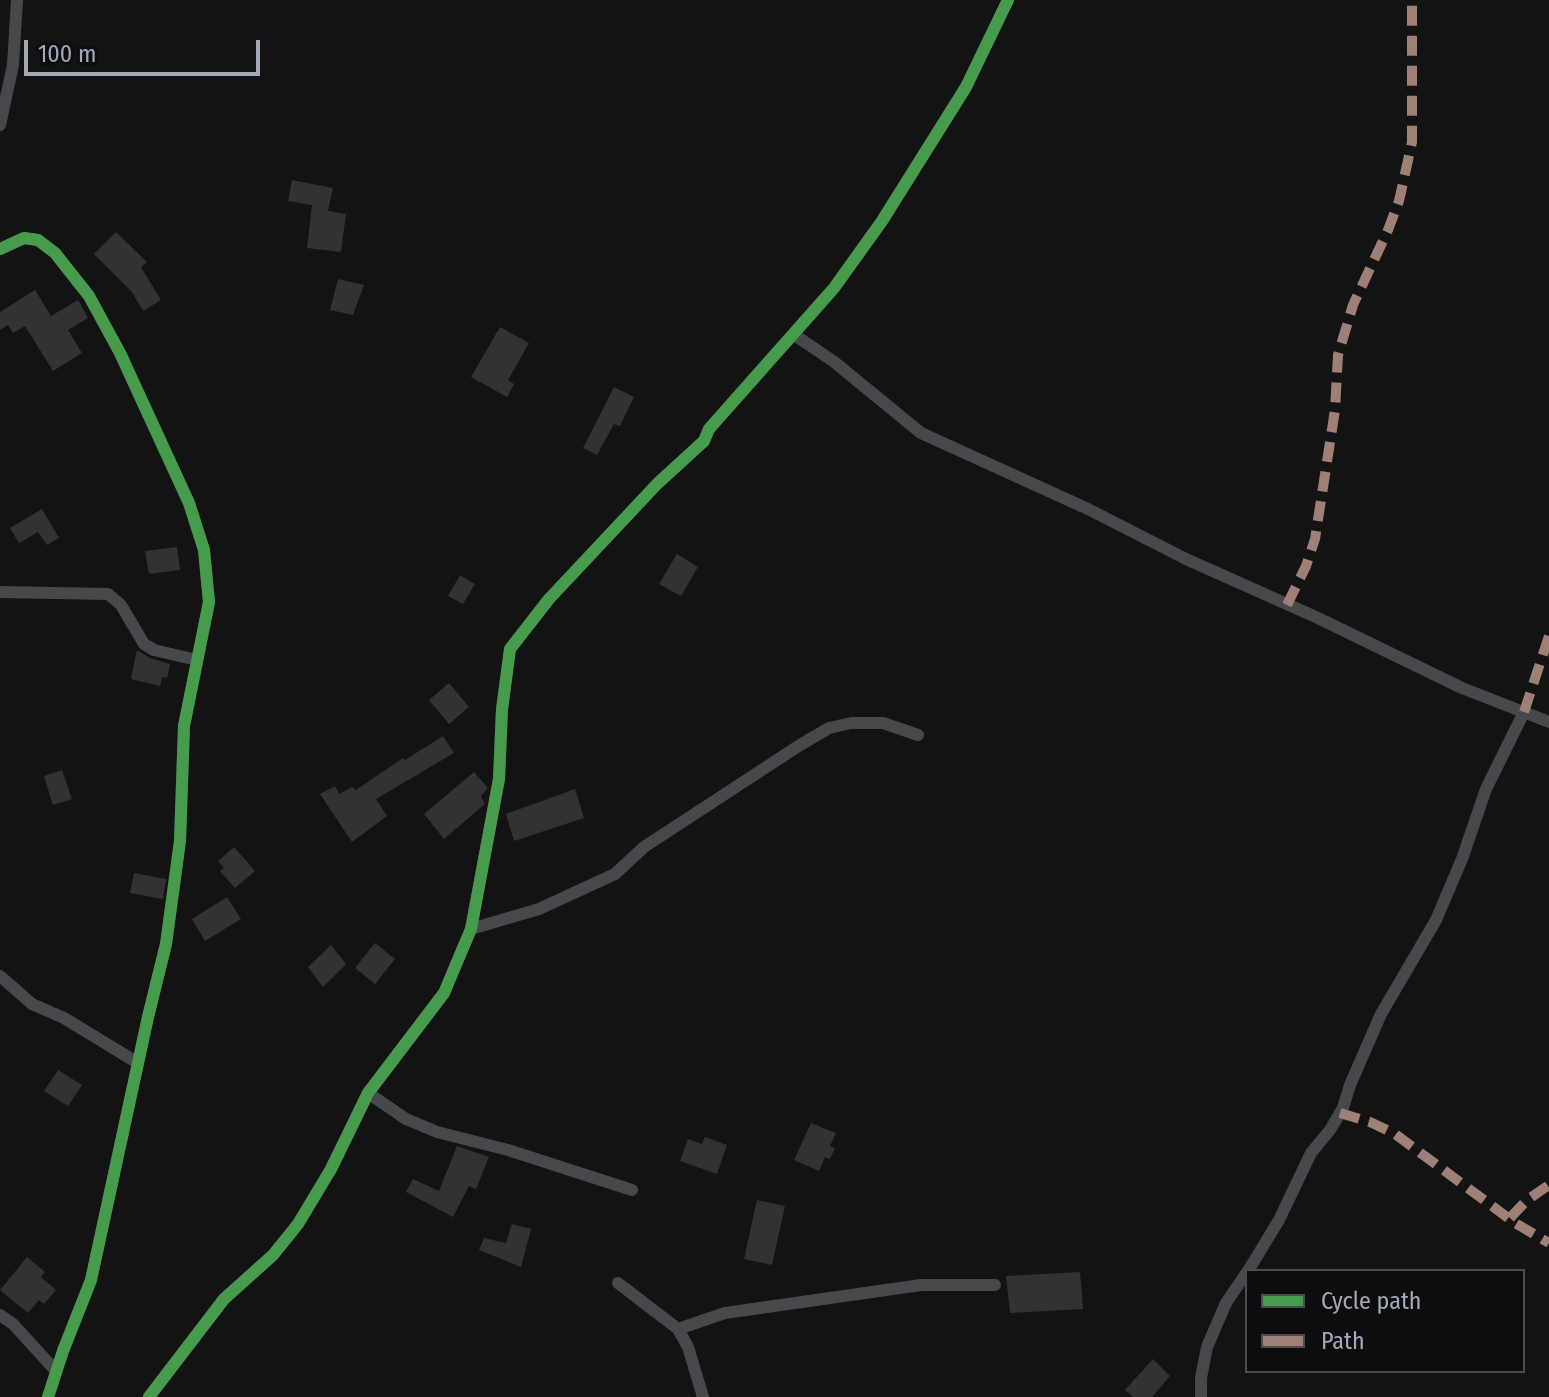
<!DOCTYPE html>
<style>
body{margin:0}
#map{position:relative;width:1549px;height:1397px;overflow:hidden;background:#131313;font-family:"Fira Sans Condensed",sans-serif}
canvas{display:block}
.legend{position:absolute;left:1245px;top:1269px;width:280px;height:104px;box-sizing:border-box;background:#0d0d0f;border:2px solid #494c51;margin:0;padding:10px 14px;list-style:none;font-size:24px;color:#a3aab5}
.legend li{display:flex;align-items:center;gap:16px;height:40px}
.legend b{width:40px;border:2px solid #494c51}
.scale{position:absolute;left:24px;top:40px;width:236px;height:36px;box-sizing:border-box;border:4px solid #a3aab5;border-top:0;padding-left:10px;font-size:24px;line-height:28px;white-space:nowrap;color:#a3aab5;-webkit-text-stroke:6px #0d0d0f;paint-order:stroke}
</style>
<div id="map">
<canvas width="1549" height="1397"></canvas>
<ul class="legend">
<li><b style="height:10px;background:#469c4c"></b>Cycle path</li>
<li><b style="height:10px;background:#9e8076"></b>Path</li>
</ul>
<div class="scale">100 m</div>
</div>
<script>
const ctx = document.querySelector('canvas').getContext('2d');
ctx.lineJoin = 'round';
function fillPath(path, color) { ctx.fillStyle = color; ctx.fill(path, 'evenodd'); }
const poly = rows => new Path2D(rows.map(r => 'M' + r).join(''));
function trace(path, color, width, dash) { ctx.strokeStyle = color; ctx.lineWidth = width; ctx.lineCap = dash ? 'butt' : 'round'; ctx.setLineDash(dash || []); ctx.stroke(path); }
fillPath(poly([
 [292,180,333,188,328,211,346,214,341,252,307,248,312,205,288,201],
 [116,232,147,262,141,267,161,300,143,311,132,292,94,254],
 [338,279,364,285,353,315,330,310],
 [35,290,51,316,78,300,88,318,68,330,82,353,53,371,25,326,13,333,8,325,0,330,0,312],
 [500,327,529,343,508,380,514,384,507,397,471,377],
 [614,387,634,397,620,426,614,424,597,455,583,448],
 [42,509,59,538,47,545,38,532,19,543,10,528],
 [177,547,180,570,149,574,145,551],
 [677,554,698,567,681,596,659,584],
 [460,575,475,584,463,604,448,596],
 [137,650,150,658,170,664,167,678,162,677,160,686,131,679],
 [449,683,469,707,449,724,429,700],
 [443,736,454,753,376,799,387,816,352,842,320,794,335,786,339,794,352,787,356,790,403,758,405,760],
 [62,770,72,799,53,805,44,776],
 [474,772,488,788,481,796,485,804,444,839,424,814],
 [575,789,584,818,514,841,506,814],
 [234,847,255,871,235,888,220,871,224,868,218,861],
 [134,873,166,879,163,899,130,893],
 [227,897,241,919,205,941,192,919],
 [375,943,395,959,375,984,355,968],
 [331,945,346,964,323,987,308,967],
 [58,1070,82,1085,68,1106,44,1091],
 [811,1123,836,1133,830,1146,835,1148,830,1159,825,1157,819,1171,794,1160],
 [705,1137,727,1145,717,1174,680,1161,688,1139,702,1144],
 [457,1146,489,1157,476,1189,469,1186,453,1217,406,1192,413,1179,439,1191],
 [757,1200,785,1206,772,1265,744,1259],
 [512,1224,531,1229,521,1267,479,1250,484,1238,506,1243],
 [27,1257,45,1272,41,1277,56,1290,44,1304,39,1300,28,1313,0,1290],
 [1080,1272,1083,1309,1010,1313,1006,1276],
 [1153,1359,1170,1376,1152,1397,1133,1397,1125,1390]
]), '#323234');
trace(poly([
 [0,125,13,65,17,0],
 [0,249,24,238,38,240,55,253,89,296,120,353,189,503,204,550,209,602,184,726,180,841,166,944,148,1017,91,1280,63,1351,48,1397],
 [793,334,833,361,921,433,1088,509,1186,559,1318,618,1462,688,1549,722],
 [0,592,108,594,121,605,144,644,154,650,197,660],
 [471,929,539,909,615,874,644,847,800,745,829,728,851,723,883,723,918,735],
 [0,976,32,1004,64,1018,138,1063],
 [368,1093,406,1119,437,1132,508,1150,632,1190],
 [1248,1271,1279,1220,1311,1153,1330,1130,1343,1108,1350,1085,1381,1014,1436,920,1462,859,1486,789,1524,712],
 [618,1283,678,1329,688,1347,703,1397],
 [0,1315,13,1324,56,1371],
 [678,1329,725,1313,921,1285,995,1285],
 [149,1397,224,1299,273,1255,298,1224,331,1169,368,1093,444,993,471,929,499,779,502,709,510,649,549,599,657,484,704,441,709,429,834,288,882,221,966,87,1008,0],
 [1201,1397,1201,1378,1207,1347,1226,1303,1247,1272]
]), '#47484c', 12);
trace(poly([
 [1287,605,1306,566,1315,539,1335,410,1338,355,1353,305,1388,230,1399,201,1412,142,1412,0],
 [1524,712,1549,636],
 [1340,1113,1370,1122,1395,1134,1515,1223,1549,1243],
 [1510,1218,1527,1200,1549,1185]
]), '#9e8076', 10, [20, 10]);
trace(poly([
 [0,249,24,238,38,240,55,253,89,296,120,353,189,503,204,550,209,602,184,726,180,841,166,944,148,1017,91,1280,63,1351,48,1397],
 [149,1397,224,1299,273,1255,298,1224,331,1169,368,1093,444,993,471,929,499,779,502,709,510,649,549,599,657,484,704,441,709,429,834,288,882,221,966,87,1008,0]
]), '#469c4c', 12);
</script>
